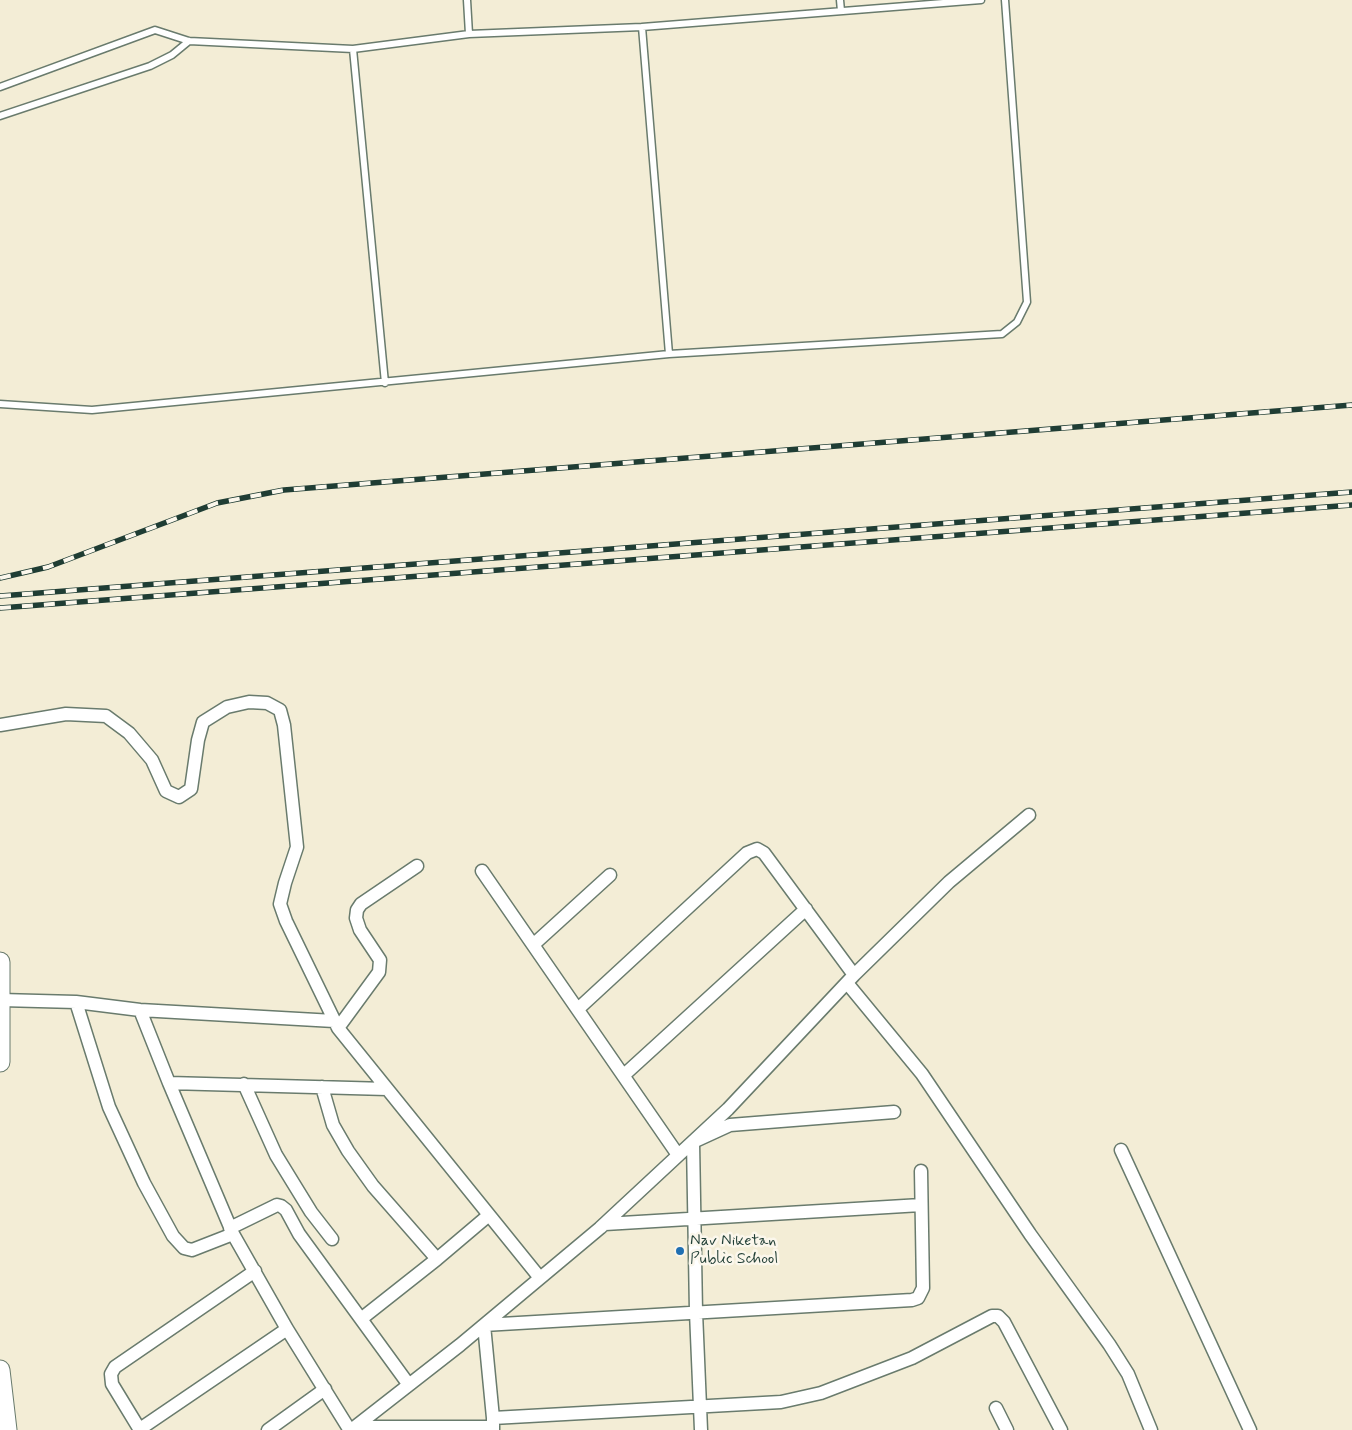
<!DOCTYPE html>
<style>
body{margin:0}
canvas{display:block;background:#f3edd6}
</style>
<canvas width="1352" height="1430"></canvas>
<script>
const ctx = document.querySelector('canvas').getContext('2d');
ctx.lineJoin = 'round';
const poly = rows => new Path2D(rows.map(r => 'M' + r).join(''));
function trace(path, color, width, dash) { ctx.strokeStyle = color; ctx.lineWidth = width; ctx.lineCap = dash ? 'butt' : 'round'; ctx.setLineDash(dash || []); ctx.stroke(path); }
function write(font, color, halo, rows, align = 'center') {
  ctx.font = font + ' Mynerve,sans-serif'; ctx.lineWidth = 5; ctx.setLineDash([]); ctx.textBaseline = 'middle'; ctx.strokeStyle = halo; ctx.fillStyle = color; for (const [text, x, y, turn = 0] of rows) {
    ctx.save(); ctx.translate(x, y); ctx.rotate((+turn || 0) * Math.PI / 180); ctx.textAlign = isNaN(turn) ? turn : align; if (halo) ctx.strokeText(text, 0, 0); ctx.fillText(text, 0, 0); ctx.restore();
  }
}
const service = poly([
 [467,0,469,34],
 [840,0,841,11],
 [642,27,669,354],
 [353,49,385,383],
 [0,87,155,30,189,41,353,49,469,34,642,27,981,0],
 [0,116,150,66,172,55,189,41],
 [0,404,92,410,669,354,1002,334,1017,322,1027,302,1005,0]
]);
const minor = poly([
 [0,725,66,714,106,716,129,733,152,760,166,791,179,797,191,789,198,740,203,722,227,707,249,702,267,703,280,710,284,725,297,847,285,883,280,904,286,921,338,1028,540,1278],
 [482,871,678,1155],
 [533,945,610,875],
 [847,983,922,1074,1030,1234,1109,1344,1128,1374,1151,1430],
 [1,1000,76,1002,140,1010,334,1021],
 [76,1002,109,1107,144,1183,173,1236,184,1248,192,1250,233,1234],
 [578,1009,747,853,757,849,764,853,854,975],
 [140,1010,169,1083,233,1234,287,1329,349,1429],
 [338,1028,379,972,380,960,360,930,356,918,357,910,361,904,417,866],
 [624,1075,806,909],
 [169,1083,387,1089],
 [244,1084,276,1155,311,1212,332,1239],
 [322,1087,333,1125,348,1151,373,1186,437,1259],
 [1121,1150,1250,1430],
 [605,1224,921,1205],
 [230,1228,277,1205,281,1206,286,1210,299,1234,409,1385],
 [361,1319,437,1259,489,1215],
 [996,1408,1007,1430],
 [493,1418,484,1325,912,1300,918,1298,923,1288,921,1171],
 [355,1427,493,1427],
 [140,1429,287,1329],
 [140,1430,112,1384,111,1374,115,1367,255,1271],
 [268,1430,325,1389],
 [349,1430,355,1427,460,1345,600,1228,728,1109,854,975,949,882,1029,815],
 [493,1430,493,1418,781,1402,821,1393,912,1358,992,1316,998,1316,1004,1322,1061,1430],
 [701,1430,696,1312,693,1142,730,1125,894,1112]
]);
const secondary = poly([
 [0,962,0,1062],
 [0,1370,7,1430]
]);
trace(service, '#697b6d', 9);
trace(minor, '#697b6d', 15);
trace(secondary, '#697b6d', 21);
trace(service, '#fff', 6);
trace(minor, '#fff', 12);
trace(secondary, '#fff', 19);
const rail = poly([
 [0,578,48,567,217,503,284,490,1352,405],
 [0,596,1352,492],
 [0,608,1352,505]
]);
trace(rail, '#1f3d34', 5.5);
trace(rail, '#fbf7ec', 4, [11]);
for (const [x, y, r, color] of [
 [680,1251,5,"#1f6fb2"]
]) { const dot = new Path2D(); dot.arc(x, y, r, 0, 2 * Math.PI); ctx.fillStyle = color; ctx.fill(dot); trace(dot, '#fbf7ec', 2); }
write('16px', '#1f3d34', '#fbf7ec', [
 ["Nav Niketan",690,1242],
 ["Public School",690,1260]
], 'left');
</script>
